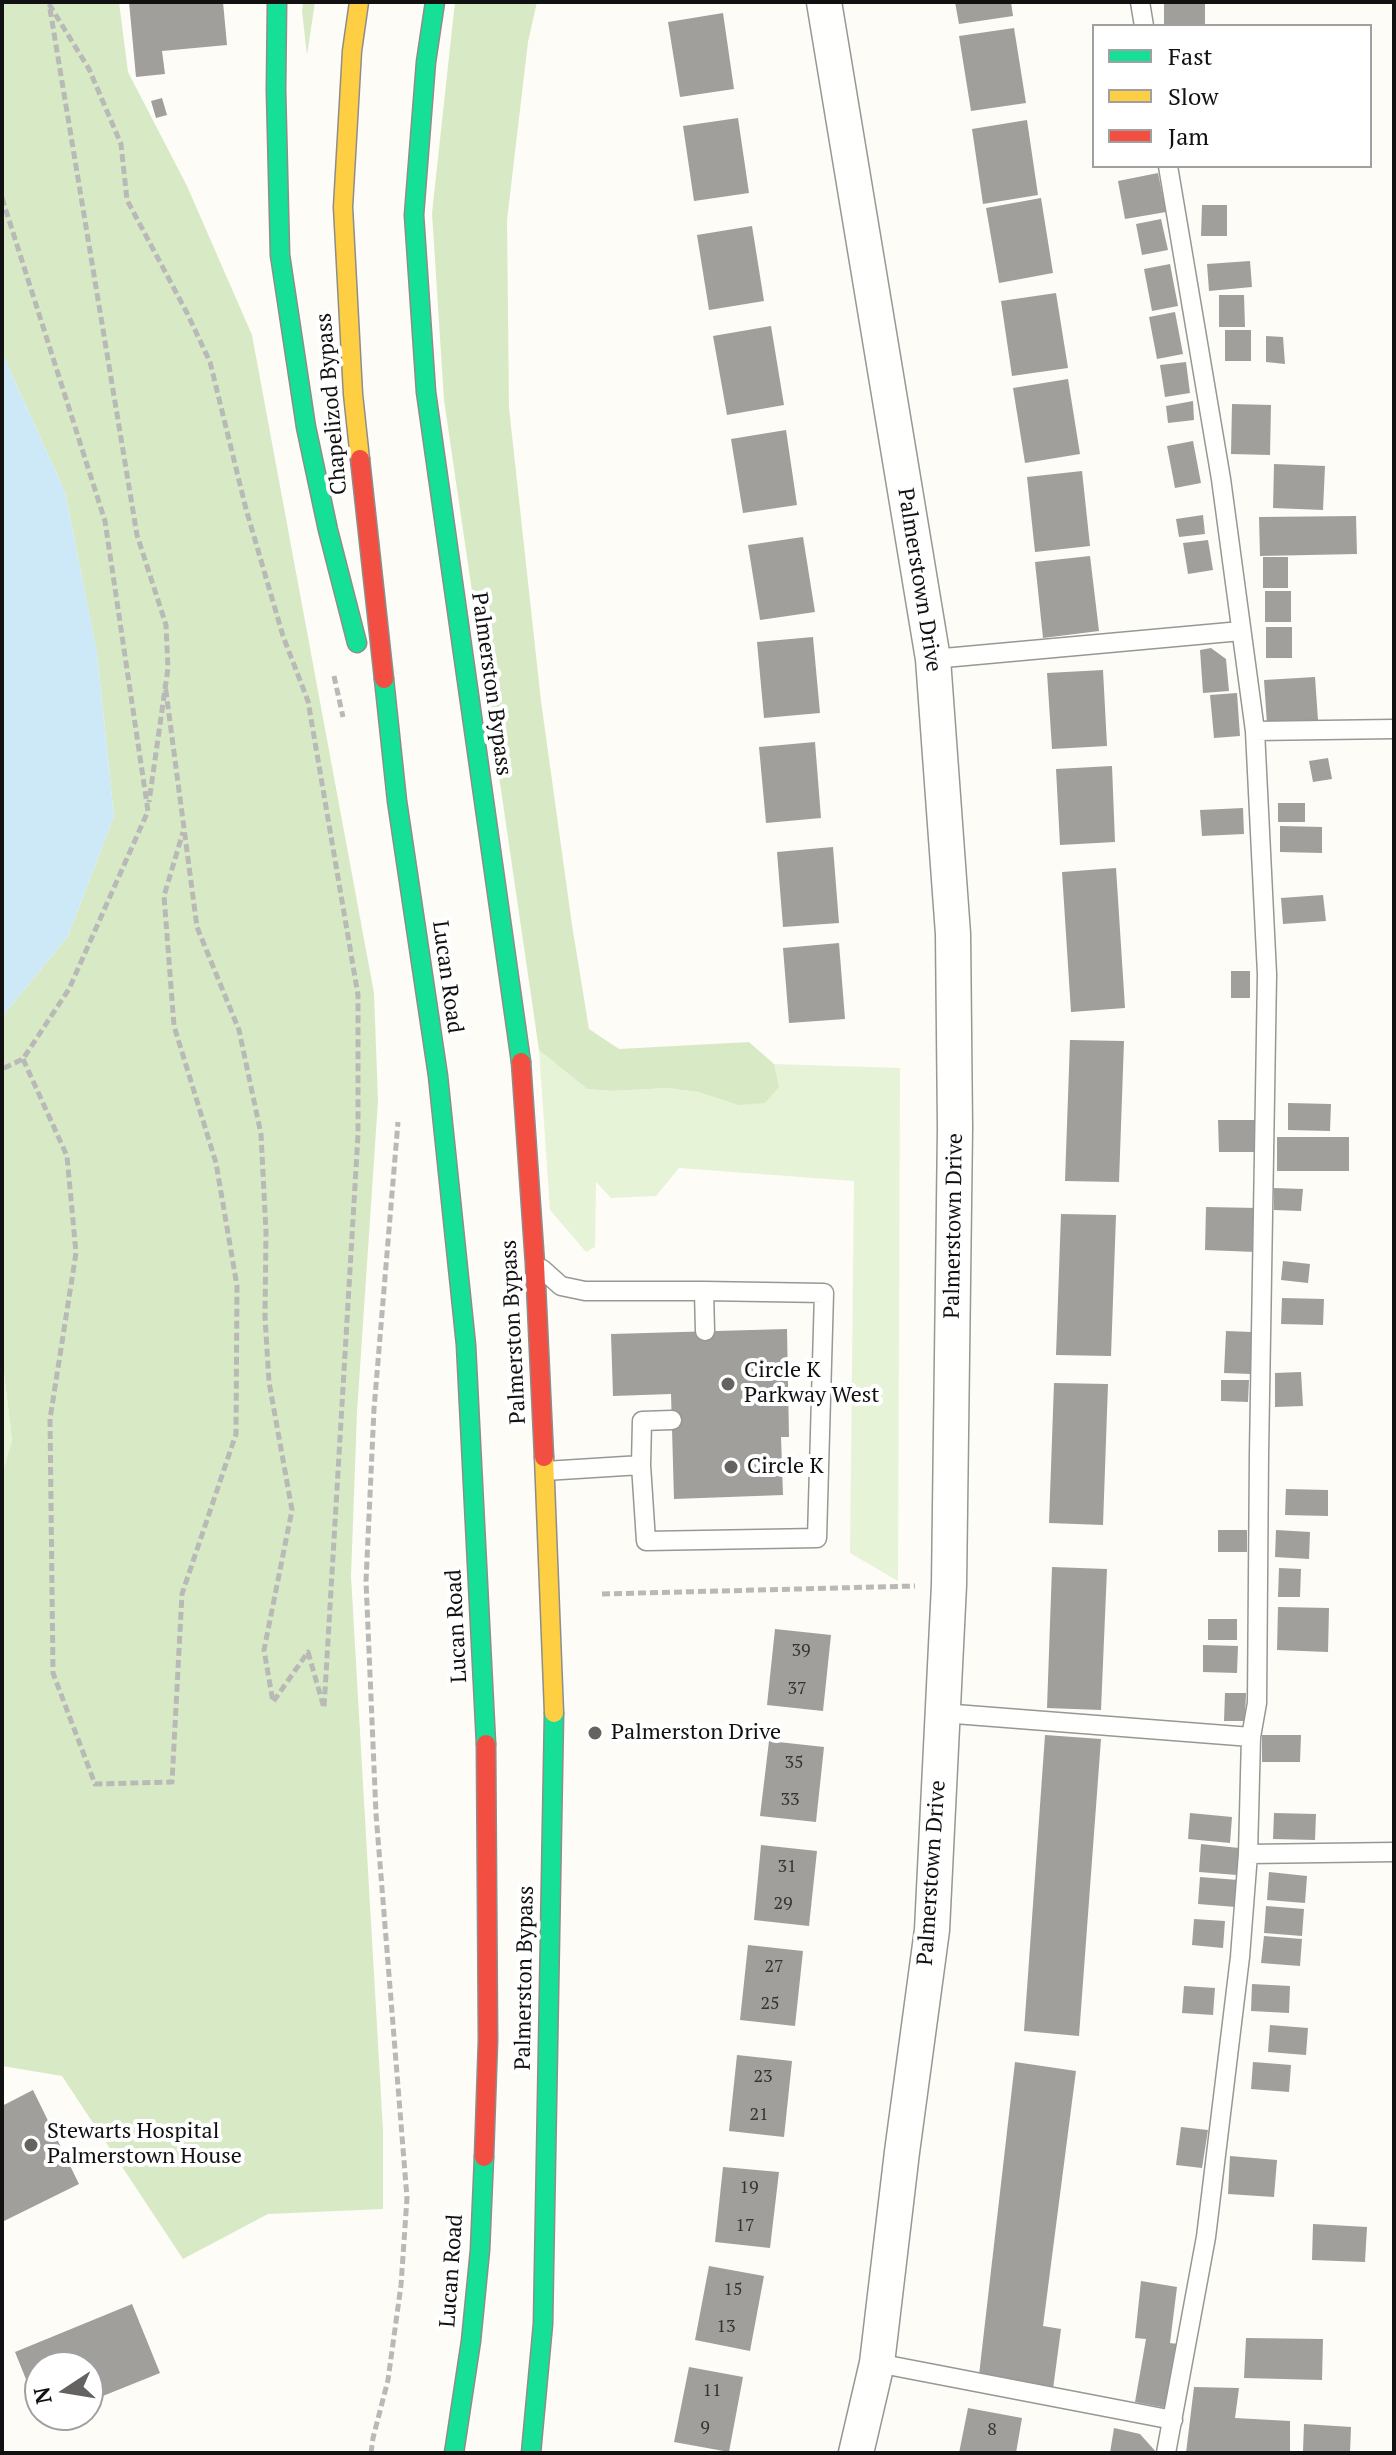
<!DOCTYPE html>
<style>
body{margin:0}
#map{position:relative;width:1396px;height:2455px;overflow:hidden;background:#fdfcf7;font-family:"PT Serif",serif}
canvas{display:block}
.frame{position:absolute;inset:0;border:4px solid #111;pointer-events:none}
.legend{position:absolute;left:1092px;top:24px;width:280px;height:144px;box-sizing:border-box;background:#fff;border:2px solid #a0a0a0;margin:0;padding:10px 14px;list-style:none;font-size:24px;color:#111}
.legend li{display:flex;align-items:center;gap:16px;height:40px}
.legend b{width:40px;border:2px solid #a0a0a0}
.north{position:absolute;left:24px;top:2351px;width:80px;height:80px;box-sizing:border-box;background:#fff;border:2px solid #a0a0a0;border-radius:50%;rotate:258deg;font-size:22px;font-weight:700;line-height:32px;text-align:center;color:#111}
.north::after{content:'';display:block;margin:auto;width:28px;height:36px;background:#646362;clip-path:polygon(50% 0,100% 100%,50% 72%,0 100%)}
</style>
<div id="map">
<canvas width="1396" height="2455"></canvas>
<div class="frame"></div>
<ul class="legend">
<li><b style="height:10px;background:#16e098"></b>Fast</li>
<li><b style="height:10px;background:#ffcf43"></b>Slow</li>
<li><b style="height:10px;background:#f24e42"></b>Jam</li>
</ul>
<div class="north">N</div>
</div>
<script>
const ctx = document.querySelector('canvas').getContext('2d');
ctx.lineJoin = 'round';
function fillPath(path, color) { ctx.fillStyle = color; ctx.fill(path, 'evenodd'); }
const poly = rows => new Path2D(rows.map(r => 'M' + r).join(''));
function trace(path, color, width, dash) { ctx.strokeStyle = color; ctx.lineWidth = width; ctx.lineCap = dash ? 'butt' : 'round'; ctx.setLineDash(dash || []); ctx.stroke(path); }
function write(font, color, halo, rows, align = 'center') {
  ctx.font = font + ' "PT Serif",serif'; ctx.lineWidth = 8; ctx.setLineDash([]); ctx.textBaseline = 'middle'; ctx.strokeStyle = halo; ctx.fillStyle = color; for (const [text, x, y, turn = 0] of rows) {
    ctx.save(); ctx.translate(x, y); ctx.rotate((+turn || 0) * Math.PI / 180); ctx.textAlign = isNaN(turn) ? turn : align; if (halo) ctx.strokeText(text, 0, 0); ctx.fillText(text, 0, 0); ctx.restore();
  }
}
fillPath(poly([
 [539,1050,587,1089,612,1091,667,1088,698,1092,738,1105,778,1087,774,1064,900,1068,898,1581,850,1553,854,1181,679,1168,656,1196,611,1198,596,1182,595,1247,586,1252,550,1210],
 [2,1356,12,1440,2,1475]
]), '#e7f3d7');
fillPath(poly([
 [2,2,119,2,128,72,187,186,252,335,374,993,378,1101,357,1412,351,1576,383,2130,383,2209,268,2214,183,2259,62,2076,2,2066,2,1475,12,1440,2,1356,2,1017,68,936,114,816,97,653,65,492,2,353],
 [303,2,315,2,307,55,302,11],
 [455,2,537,2,528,42,507,220,509,408,541,701,572,925,589,1029,619,1049,749,1042,774,1064,779,1087,765,1103,738,1105,698,1092,667,1088,612,1091,587,1089,539,1050,444,400,432,213]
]), '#d8eac5');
fillPath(poly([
 [2,353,65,492,97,652,114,816,68,936,2,1017]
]), '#cde8f7');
fillPath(poly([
 [129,2,223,2,227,45,162,51,165,74,136,77],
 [955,2,1011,2,1013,16,959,24],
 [1164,2,1205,2,1205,26,1164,26],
 [723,13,734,89,680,97,668,22],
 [1014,28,1026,103,971,111,959,36],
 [162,98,167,115,156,118,151,101],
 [738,118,749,193,694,201,683,126],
 [1027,120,1038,195,983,204,972,129],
 [1158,173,1166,212,1125,219,1118,181],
 [1041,198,1053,273,999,283,986,208],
 [1202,205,1227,205,1227,236,1201,236],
 [1161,219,1168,250,1142,255,1136,224],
 [752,226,764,301,709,310,697,235],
 [1250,261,1252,287,1209,291,1207,264],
 [1170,264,1178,306,1152,311,1144,269],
 [1056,293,1068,368,1012,376,1001,301],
 [1219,295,1244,295,1245,327,1219,327],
 [1175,312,1183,354,1157,359,1149,317],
 [771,326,784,405,727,415,713,336],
 [1225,330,1251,330,1251,361,1225,361],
 [1266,336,1283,337,1285,364,1266,362],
 [1186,362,1190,393,1165,397,1160,365],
 [1068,379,1080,454,1025,463,1013,388],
 [1193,401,1194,420,1168,423,1166,406],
 [1232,404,1271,405,1270,455,1231,454],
 [786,430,797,505,743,513,731,439],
 [1193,441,1201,483,1175,488,1167,446],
 [1274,464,1325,466,1323,510,1273,508],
 [1082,471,1090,546,1035,552,1027,477],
 [1203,515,1205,534,1179,537,1176,519],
 [1356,516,1357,554,1260,556,1259,517],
 [803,537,815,612,760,620,748,545],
 [1208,540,1213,570,1188,574,1183,543],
 [1090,556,1099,631,1043,638,1035,562],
 [1263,557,1288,557,1288,588,1263,588],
 [1265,591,1291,591,1291,622,1265,622],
 [1266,627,1292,627,1292,658,1266,658],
 [813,637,820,713,764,718,757,642],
 [1211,648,1226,659,1229,691,1203,693,1200,650],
 [1103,670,1107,746,1052,749,1047,673],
 [1315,677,1318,720,1267,724,1264,680],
 [1237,693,1240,736,1214,738,1210,695],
 [815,742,821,818,766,823,759,747],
 [1328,758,1332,779,1313,782,1309,761],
 [1112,766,1115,842,1060,845,1056,769],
 [1278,803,1305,803,1305,822,1278,822],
 [1243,808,1244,834,1202,836,1200,810],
 [1280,826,1322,827,1322,853,1280,852],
 [833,847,839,923,783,927,777,852],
 [1116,868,1125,1008,1071,1012,1062,872],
 [1323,895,1326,921,1283,924,1281,898],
 [839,943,845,1019,789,1023,783,948],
 [1231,971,1250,971,1250,998,1231,998],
 [1070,1040,1124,1041,1119,1182,1065,1181],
 [1288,1103,1331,1104,1330,1131,1288,1130],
 [1218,1120,1258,1120,1259,1152,1219,1152],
 [1277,1137,1349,1137,1349,1171,1277,1171],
 [1274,1188,1303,1189,1301,1211,1274,1210],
 [1206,1207,1257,1208,1256,1252,1205,1250],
 [1061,1214,1116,1215,1111,1356,1056,1355],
 [1283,1261,1310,1264,1308,1283,1281,1280],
 [1282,1298,1324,1299,1323,1325,1281,1324],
 [787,1329,789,1437,781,1437,783,1495,674,1499,671,1394,613,1396,611,1334],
 [1226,1331,1252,1332,1251,1374,1224,1373],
 [1301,1372,1303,1406,1275,1407,1275,1373],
 [1221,1380,1249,1380,1248,1402,1221,1401],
 [1054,1383,1108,1384,1103,1525,1049,1523],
 [1286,1489,1328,1490,1328,1516,1285,1515],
 [1218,1530,1247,1530,1247,1552,1218,1552],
 [1276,1530,1310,1532,1309,1559,1275,1557],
 [1052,1567,1107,1569,1101,1710,1047,1708],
 [1279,1568,1301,1569,1300,1597,1278,1597],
 [1278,1607,1329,1608,1328,1652,1277,1650],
 [1208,1619,1237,1619,1237,1640,1208,1640],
 [775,1629,831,1635,823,1711,767,1705],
 [1203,1645,1238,1646,1237,1673,1203,1672],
 [1225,1693,1246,1693,1245,1721,1224,1721],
 [1045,1735,1101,1739,1079,2036,1024,2031],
 [1262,1735,1301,1735,1300,1762,1262,1762],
 [769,1741,824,1747,816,1822,760,1816],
 [1190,1813,1232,1817,1230,1843,1188,1839],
 [1274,1813,1316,1814,1315,1840,1273,1839],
 [1201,1844,1239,1848,1237,1875,1199,1872],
 [761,1845,817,1851,809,1926,754,1920],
 [1269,1872,1307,1876,1305,1903,1267,1900],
 [1200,1877,1238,1880,1236,1907,1198,1904],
 [1266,1906,1304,1909,1302,1936,1264,1933],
 [1194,1919,1225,1921,1223,1948,1192,1945],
 [1264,1936,1302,1939,1300,1966,1261,1963],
 [748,1945,803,1951,795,2026,740,2020],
 [1252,1984,1290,1986,1289,2013,1251,2011],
 [1184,1986,1215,1988,1213,2015,1182,2013],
 [1270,2025,1308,2028,1306,2055,1268,2052],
 [737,2055,792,2061,784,2137,729,2131],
 [1015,2062,1076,2071,1043,2326,1061,2329,1053,2389,979,2375],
 [1253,2062,1291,2065,1289,2092,1251,2089],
 [33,2090,79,2184,2,2222,2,2106],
 [1181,2127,1208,2130,1202,2168,1176,2165],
 [1230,2156,1277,2160,1274,2197,1228,2194],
 [723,2167,779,2172,770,2248,715,2242],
 [1313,2224,1367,2227,1365,2262,1312,2260],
 [709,2266,764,2276,750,2351,695,2340],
 [1141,2281,1177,2287,1170,2343,1178,2344,1166,2408,1135,2402,1146,2339,1135,2338],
 [132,2304,160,2373,88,2402,88,2367,40,2367,40,2414,15,2352],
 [1246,2338,1323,2339,1322,2380,1244,2378],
 [689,2367,743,2377,729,2452,674,2442],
 [1194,2387,1239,2388,1235,2418,1290,2421,1290,2453,1186,2453],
 [968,2408,1022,2418,1016,2453,959,2453],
 [1304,2424,1351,2427,1350,2453,1303,2451],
 [1114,2428,1140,2434,1157,2453,1110,2453]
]), '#a19f9c');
const lane = poly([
 [1140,2,1144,26],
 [933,659,1241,631],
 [1255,731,1394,729],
 [542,1269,561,1286,585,1291,704,1291,705,1331],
 [641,1465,646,1541,817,1538,824,1293,704,1291],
 [545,1471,641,1465,642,1421,672,1420],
 [942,1713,1251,1737],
 [1248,1854,1394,1852],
 [877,2363,1173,2420],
 [1166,2453,1206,2237,1240,1957,1248,1854,1251,1737,1257,1703,1259,1454,1267,974,1255,731,1221,479,1168,166]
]);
const street = poly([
 [824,2,933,659,953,934,955,1128,949,1585,932,1930,902,2152,877,2363,856,2453]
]);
const fast = poly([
 [277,2,276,90,280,255,306,427,328,530,357,643],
 [435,2,426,62,414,215,426,392,521,1062],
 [384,679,397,801,438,1076,466,1345,486,1744],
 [454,2453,471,2341,480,2250,484,2157],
 [531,2453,543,2324,554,1713]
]);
const slow = poly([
 [359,2,352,51,343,207,353,394,360,459],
 [544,1457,554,1713]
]);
const jam = poly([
 [360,459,384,679],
 [521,1062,535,1264,544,1457],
 [484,2157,488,2040,486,1744]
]);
trace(lane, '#979795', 21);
trace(street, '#979795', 37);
trace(fast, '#8e8d8b', 21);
trace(slow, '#8e8d8b', 21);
trace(jam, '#8e8d8b', 21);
trace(poly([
 [49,4,89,69,121,144,127,200,187,313,210,362,246,509,283,636,308,701,358,995,358,1135,324,1708,308,1652,273,1702,264,1650,292,1510,269,1382,265,1317,266,1232,261,1134,239,1030,197,927,165,684],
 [50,9,137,535,166,625,168,668,149,802],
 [2,198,105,521,148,811,69,989,23,1059,2,1069],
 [334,676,343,717],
 [23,1059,67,1156,76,1253,50,1419,53,1673,95,1784,172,1782,182,1594,236,1434,237,1286,216,1163,174,1026,164,896,183,832],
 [602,1594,915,1586],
 [371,2453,373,2438,388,2380,401,2285,407,2198,376,1814,366,1581,374,1409,398,1122]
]), '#b9b9b8', 5, [8, 4]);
trace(lane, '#fffffe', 18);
trace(street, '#fffffe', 34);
trace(fast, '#16e098', 18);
trace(slow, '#ffcf43', 18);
trace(jam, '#f24e42', 18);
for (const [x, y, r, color] of [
 [728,1384,8,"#646362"],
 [731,1467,8,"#646362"],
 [595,1733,8,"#646362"],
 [31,2145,8,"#646362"]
]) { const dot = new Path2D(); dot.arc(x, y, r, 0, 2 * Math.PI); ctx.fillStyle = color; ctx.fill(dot); trace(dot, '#fff', 3); }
write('18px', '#353434', null, [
 ["39",801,1651],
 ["37",797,1689],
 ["35",794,1763],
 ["33",790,1800],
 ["31",787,1867],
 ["29",783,1904],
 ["27",774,1967],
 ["25",770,2004],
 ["23",763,2077],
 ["21",759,2115],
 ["19",749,2188],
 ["17",745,2226],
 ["15",733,2290],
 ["13",726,2327],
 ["11",712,2391],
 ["9",705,2428],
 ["8",992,2430]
]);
write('22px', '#111', '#fff', [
 ["Chapelizod Bypass",332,404,-95],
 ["Palmerstown Drive",919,580,81],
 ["Palmerston Bypass",491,684,82],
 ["Lucan Road",447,977,82],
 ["Palmerstown Drive",954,1226,-89],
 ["Palmerston Bypass",514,1332,-93],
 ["Lucan Road",457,1626,-93],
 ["Palmerstown Drive",932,1873,-86],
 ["Palmerston Bypass",525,1978,-89],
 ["Lucan Road",452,2271,-86]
]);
write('22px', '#111', '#fff', [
 ["Circle K",744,1371],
 ["Parkway West",744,1396],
 ["Circle K",747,1467],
 ["Palmerston Drive",611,1733],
 ["Stewarts Hospital",47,2132],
 ["Palmerstown House",47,2157]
], 'left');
</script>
